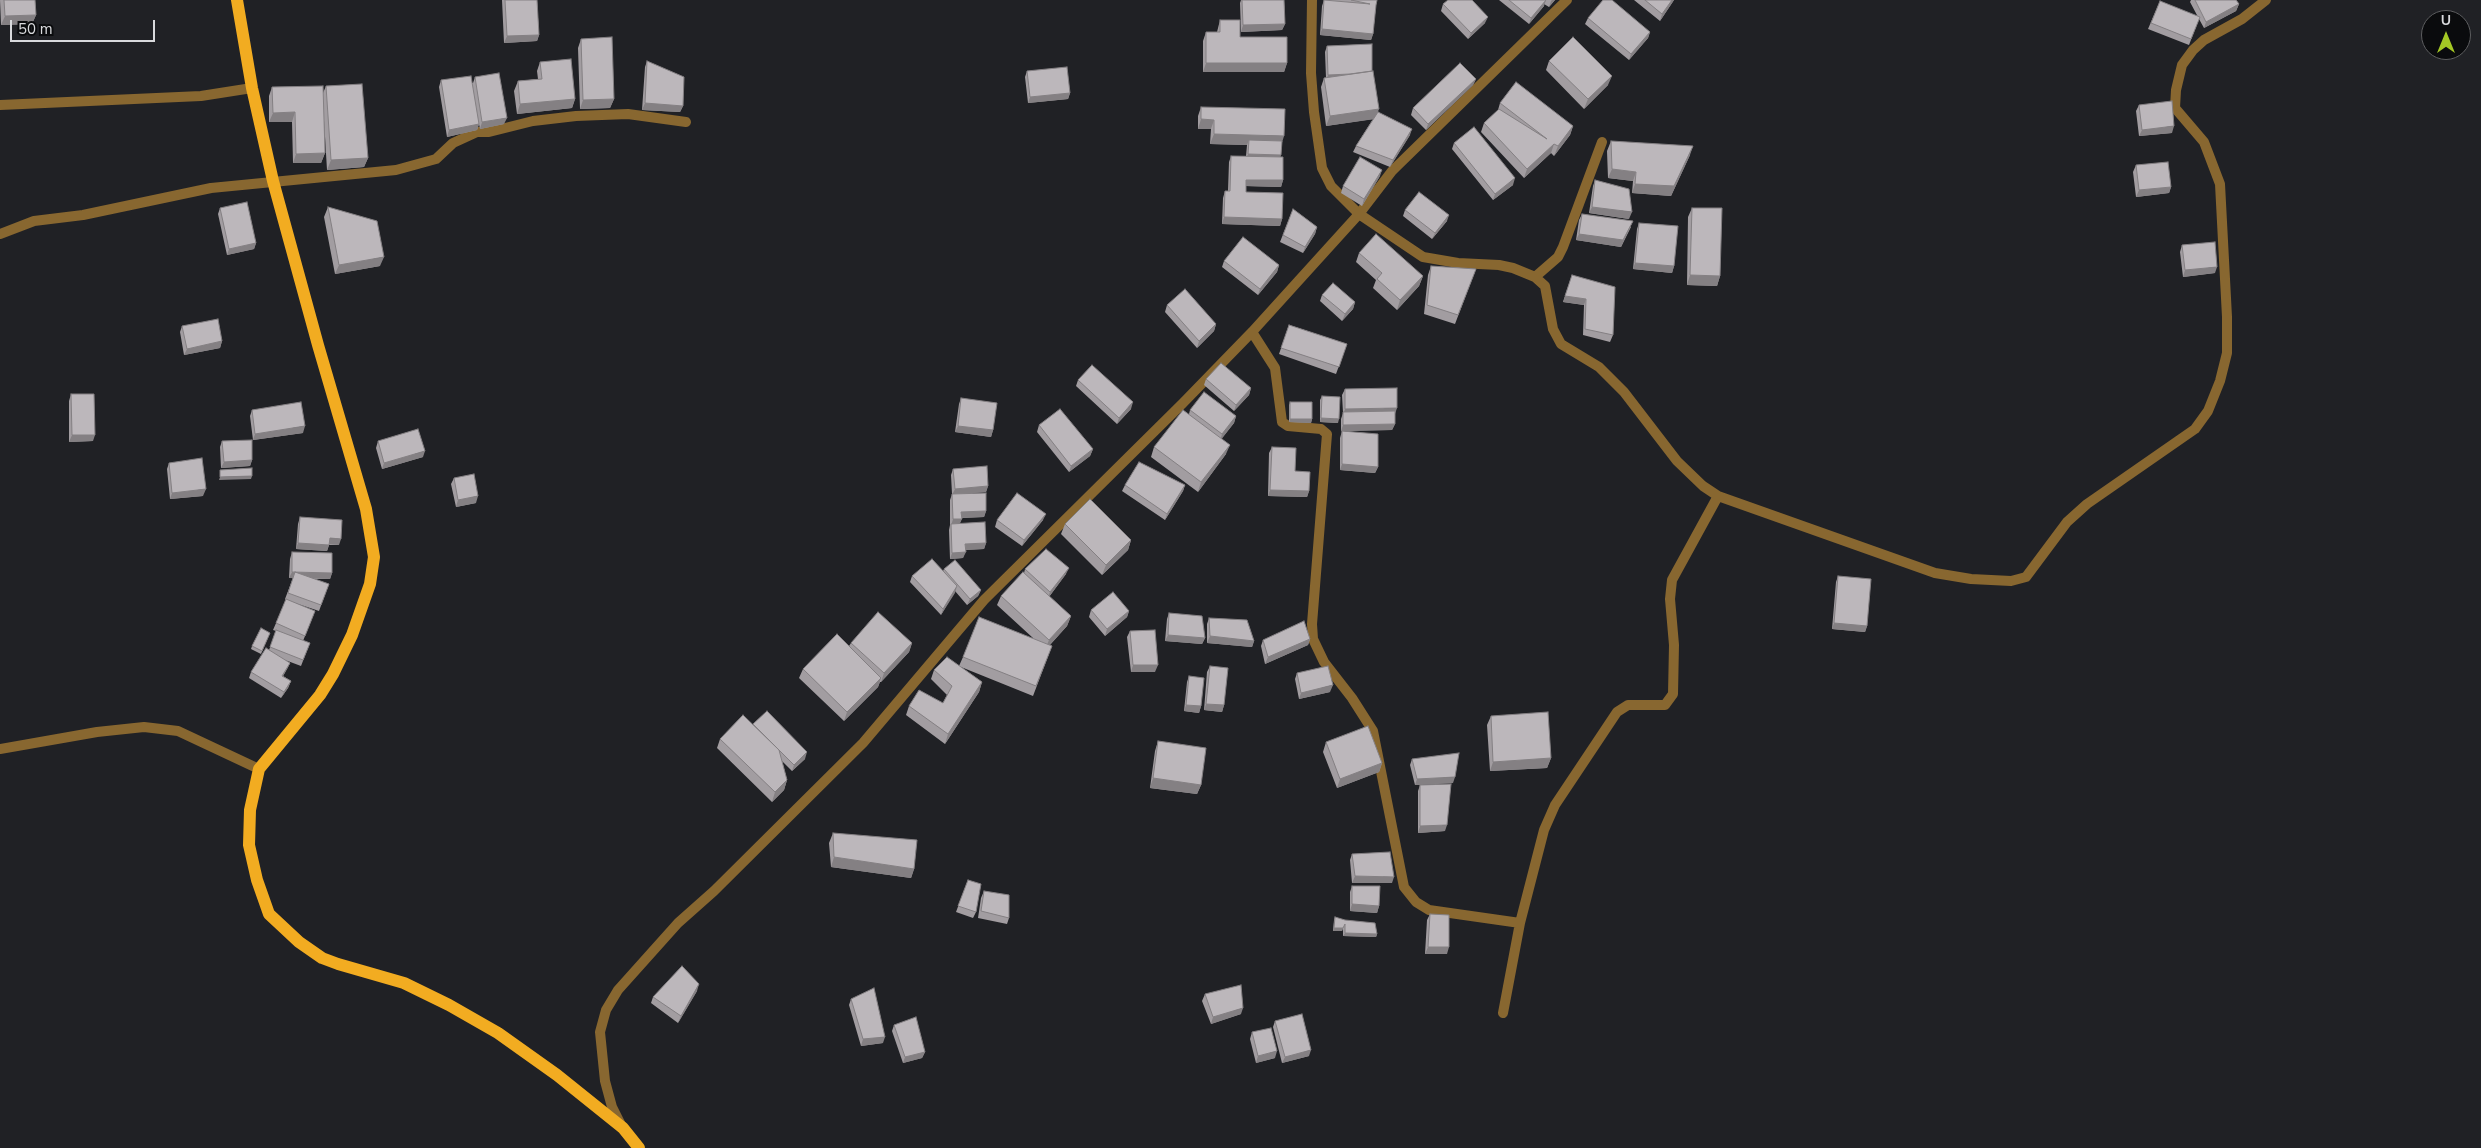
<!DOCTYPE html>
<style>
body{margin:0}
#map{position:relative;width:2481px;height:1148px;overflow:hidden;background:#202125;font-family:"Nunito Sans",sans-serif}
canvas{display:block}
.north{position:absolute;left:2421px;top:10px;width:50px;height:50px;box-sizing:border-box;background:#0a0b0d;border:1px solid #5d5e60;border-radius:50%;rotate:0deg;font-size:14px;font-weight:700;line-height:20px;text-align:center;color:#d9dadd}
.north::after{content:'';display:block;margin:auto;width:18px;height:22px;background:#a4c825;clip-path:polygon(50% 0,100% 100%,50% 72%,0 100%)}
.scale{position:absolute;left:10px;top:20px;width:145px;height:22px;box-sizing:border-box;border:2px solid #d9dadd;border-top:0;padding-left:6px;font-size:15px;line-height:18px;white-space:nowrap;color:#d9dadd;-webkit-text-stroke:4px #0a0b0d;paint-order:stroke}
</style>
<div id="map">
<canvas width="2481" height="1148"></canvas>
<div class="north">U</div>
<div class="scale">50 m</div>
</div>
<script>
const ctx = document.querySelector('canvas').getContext('2d');
ctx.lineJoin = 'round';
const poly = rows => new Path2D(rows.map(r => 'M' + r).join(''));
function trace(path, color, width, dash) { ctx.strokeStyle = color; ctx.lineWidth = width; ctx.lineCap = dash ? 'butt' : 'round'; ctx.setLineDash(dash || []); ctx.stroke(path); }
function fillPath(path, color) { ctx.fillStyle = color; ctx.fill(path, 'evenodd'); }
trace(poly([
 [1312,0,1311,73,1314,112,1322,168,1331,186,1359,214,1423,257,1458,263,1499,265,1513,268,1535,277,1545,286,1553,329,1561,344,1599,367,1624,392,1677,461,1703,486,1718,496,1935,573,1971,579,2011,581,2026,577,2067,522,2087,504,2195,429,2208,411,2220,381,2227,353,2227,317,2220,184,2204,142,2175,108,2176,90,2182,65,2193,50,2204,40,2242,19,2266,0],
 [0,105,201,96,252,88],
 [0,234,34,221,83,215,211,188,396,170,436,159,453,143,477,132,489,132,533,121,576,116,628,114,686,122],
 [1535,277,1558,257,1563,247,1602,142],
 [1252,332,1275,368,1282,422,1288,426,1321,429,1327,434,1312,624,1313,639,1324,662,1352,698,1373,731,1404,887,1416,902,1429,910,1520,923],
 [0,749,97,732,144,727,178,731,259,769],
 [1503,1013,1520,923,1544,830,1555,805,1617,712,1628,705,1665,705,1673,694,1674,645,1670,599,1672,580,1718,496],
 [621,1125,612,1107,605,1081,600,1032,606,1010,618,990,678,923,714,891,863,743,984,600,1183,403,1252,332,1359,214,1392,171,1567,0]
]), '#886730', 10);
trace(poly([
 [237,0,252,88,273,181,318,345,366,509,374,557,370,584,352,635,333,674,320,695,259,769,250,810,249,845,257,880,269,914,299,942,322,958,338,964,404,983,449,1005,498,1033,557,1075,623,1128,639,1148]
]), '#f2ac21', 12);
fillPath(poly([
 [0,0,35,0,36,15,32,24,1,25],
 [502,0,537,0,539,35,537,41,504,43],
 [1241,0,1284,0,1285,24,1282,30,1241,32,1240,3],
 [1324,0,1377,0,1376,5,1373,34,1371,40,1320,35,1322,6],
 [1499,0,1555,0,1549,7,1544,4,1544,6,1529,24],
 [1634,0,1674,0,1660,21],
 [2191,0,2236,0,2239,4,2236,11,2204,28,2199,19,2189,45,2148,29,2160,1,2198,17,2190,2],
 [1443,4,1485,23,1468,39,1441,11],
 [1588,18,1650,32,1648,38,1629,60,1585,24],
 [1220,20,1240,37,1287,63,1284,72,1203,72,1203,41,1206,32,1217,32],
 [581,39,614,99,610,108,580,109,578,48],
 [1327,46,1372,71,1378,112,1410,135,1390,167,1353,152,1356,146,1373,119,1326,126,1321,87,1324,78,1326,78,1325,52],
 [647,61,683,106,680,112,642,110,645,67],
 [1549,61,1608,85,1584,109,1546,70],
 [540,62,575,99,572,108,517,114,514,91,518,81,538,79,537,71],
 [1027,71,1070,93,1068,99,1028,103,1025,77],
 [475,77,504,124,480,129,479,124,477,130,447,137,439,87,441,80,473,83],
 [1476,79,1473,85,1426,130,1411,115,1413,108],
 [326,86,368,158,364,167,327,170,324,120,325,153,321,163,293,163,292,122,269,122,269,96,272,87,323,93],
 [1500,103,1573,126,1570,135,1554,156,1551,153,1524,178,1481,132,1484,123,1498,110],
 [2139,105,2172,133,2139,136,2136,111],
 [1201,107,1282,143,1280,157,1283,180,1281,187,1246,186,1246,192,1282,219,1280,226,1222,224,1223,198,1225,191,1228,191,1229,162,1231,156,1246,156,1247,145,1210,144,1211,129,1198,129,1198,116],
 [1611,141,1690,155,1671,196,1632,193,1633,181,1608,178,1607,151],
 [1454,143,1513,185,1493,200,1452,149],
 [2136,165,2171,187,2169,193,2136,197,2133,172],
 [1380,176,1362,206,1341,193,1343,186],
 [1595,180,1629,219,1589,213,1593,186],
 [328,207,380,266,335,274,324,217],
 [220,208,256,243,254,249,227,255,218,214],
 [1692,208,1720,276,1717,286,1687,285,1688,217],
 [1293,209,1317,227,1315,234,1303,253,1280,242],
 [1405,210,1447,221,1432,239,1403,216],
 [1582,214,1631,227,1621,247,1576,240,1579,220],
 [1639,223,1674,266,1672,273,1633,269,1637,229],
 [2182,245,2215,273,2183,277,2180,252],
 [1359,253,1423,276,1419,286,1397,310,1373,288,1376,280,1356,262],
 [1224,261,1279,265,1277,272,1258,295,1222,267],
 [1431,266,1476,269,1455,324,1424,314,1428,275],
 [1572,275,1613,335,1610,342,1583,335,1584,305,1563,302],
 [1322,295,1355,302,1353,309,1342,321,1320,301],
 [1167,305,1216,324,1214,331,1197,348,1165,312],
 [1289,325,1347,344,1336,374,1279,354],
 [182,326,222,341,220,348,184,355,180,332],
 [1206,379,1251,388,1249,395,1234,411,1204,385],
 [1078,380,1131,409,1117,424,1076,386],
 [1345,389,1395,414,1395,424,1392,430,1341,431,1341,419,1343,413,1342,395],
 [71,394,93,441,69,442,69,401],
 [1322,396,1338,423,1320,422,1320,400],
 [961,398,993,430,991,437,955,432,959,404],
 [1290,402,1312,419,1311,423,1289,422,1289,405],
 [252,410,303,433,253,440,250,416],
 [1190,410,1236,416,1234,423,1222,438,1226,454,1198,492,1151,457,1154,447,1189,414],
 [1039,425,1093,449,1090,456,1069,472,1037,432],
 [1342,431,1378,467,1375,473,1340,470,1340,438],
 [222,441,252,460,250,466,221,468,220,447],
 [378,441,423,457,382,469,376,448],
 [1272,447,1309,491,1307,497,1268,496,1269,453],
 [169,463,203,496,170,499,167,469],
 [953,469,988,486,986,492,972,493,986,511,984,517,962,518,960,523,986,543,984,549,965,550,963,558,950,559,949,530,950,525,950,500,952,494,951,475],
 [454,478,476,503,456,507,451,484],
 [1125,485,1185,485,1183,491,1165,520,1122,491],
 [300,517,339,545,329,545,327,551,296,549,298,524],
 [997,520,1043,520,1022,546,995,527],
 [1065,524,1131,540,1128,550,1102,575,1061,534],
 [292,552,332,573,330,579,314,579,329,584,319,611,292,602,315,611,303,641,310,643,301,666,285,660,290,663,287,669,283,676,291,681,288,688,281,698,249,678,251,672,269,650,276,631,273,630,286,600,285,599,293,578,289,578,290,559],
 [944,569,981,590,978,596,967,605,955,591,941,615,910,582,912,576,943,571],
 [1025,569,1066,574,1049,597,1071,616,1067,626,1050,645,1052,646,1033,696,961,667,982,682,979,692,945,744,906,715,909,706,943,703,947,695,931,679,934,670,959,666,963,657,1033,638,997,605,1001,596,1024,573],
 [1838,576,1867,626,1865,632,1832,629,1836,582],
 [1091,610,1129,611,1127,617,1105,636,1089,617],
 [1169,613,1205,638,1202,644,1165,641,1167,619],
 [1209,618,1254,641,1252,647,1207,643,1207,624],
 [1130,631,1155,672,1131,672,1127,637],
 [270,633,261,654,251,649,252,646],
 [1310,639,1308,645,1265,664,1261,646,1263,640],
 [851,643,912,643,909,652,881,682,880,682,878,687,844,721,799,678,803,669,849,646],
 [1210,666,1224,705,1222,712,1204,710,1207,672],
 [1297,673,1330,692,1299,699,1295,679],
 [1189,676,1201,706,1199,713,1184,711,1187,682],
 [1491,716,1551,758,1547,768,1490,771,1487,725],
 [753,724,805,759,792,771,782,761,787,780,784,790,772,802,717,748,720,739,753,725],
 [1158,741,1201,785,1197,794,1150,788,1155,751],
 [1326,742,1382,763,1379,772,1337,788,1323,752],
 [1412,759,1453,783,1415,785,1410,765],
 [1420,785,1445,831,1418,833,1418,791],
 [833,833,914,869,911,878,831,867,829,843],
 [1352,854,1392,883,1352,883,1350,860],
 [968,880,976,912,973,918,956,912],
 [1352,886,1379,906,1377,913,1350,911,1350,892],
 [984,891,1009,918,1007,924,978,918,981,898],
 [1430,914,1447,954,1425,954,1427,920],
 [1335,917,1377,934,1376,937,1343,936,1343,928,1342,931,1333,931,1334,920],
 [697,991,678,1023,651,1003,653,997],
 [1205,994,1241,1014,1211,1024,1202,1001],
 [851,999,883,1043,861,1046,849,1005],
 [1275,1021,1309,1056,1282,1063,1273,1027],
 [894,1025,925,1052,922,1058,903,1063,892,1031],
 [1252,1032,1275,1058,1256,1063,1250,1039]
]), '#a29da1');
fillPath(poly([
 [1546,0,1544,6,1529,24,1531,18],
 [1552,0,1555,0,1549,7,1551,1],
 [1672,0,1674,0,1660,21,1662,14],
 [2239,4,2236,11,2204,28,2206,22],
 [36,15,32,24,1,25,5,16],
 [1488,17,1485,23,1468,39,1471,33],
 [1285,24,1282,30,1241,32,1243,25],
 [1322,29,1373,34,1371,40,1320,35],
 [1650,32,1648,38,1629,60,1631,54],
 [539,35,537,41,504,43,507,36],
 [1206,63,1287,63,1284,72,1203,72],
 [1372,74,1326,81,1328,75],
 [1612,76,1608,85,1584,109,1588,99],
 [1476,79,1473,85,1426,130,1428,124],
 [1070,93,1068,99,1028,103,1030,97],
 [575,99,572,108,517,114,520,104],
 [614,99,610,108,580,109,583,100],
 [645,103,683,106,680,112,642,110],
 [1379,109,1375,119,1326,126,1330,116],
 [295,112,292,122,269,122,273,113],
 [507,118,504,124,480,129,482,122],
 [1201,119,1214,120,1211,129,1198,129],
 [479,124,477,130,447,137,449,130],
 [1573,126,1570,135,1554,156,1558,146],
 [2174,126,2172,133,2139,136,2142,130],
 [1412,129,1410,135,1390,167,1393,160],
 [1214,134,1284,136,1281,146,1249,140,1247,145,1210,144],
 [1554,144,1551,153,1524,178,1527,169],
 [1693,146,1690,155,1671,196,1632,193,1635,184],
 [325,153,321,163,293,163,296,154],
 [1248,154,1281,155,1279,162,1246,160],
 [368,158,364,167,327,170,331,160],
 [1612,169,1636,172,1633,181,1608,178],
 [1382,170,1380,176,1362,206,1364,199],
 [1515,178,1513,185,1493,200,1495,194],
 [1246,180,1283,180,1281,187,1244,186],
 [2171,187,2169,193,2136,197,2139,190],
 [1592,207,1632,212,1629,219,1589,213],
 [1449,215,1447,221,1432,239,1435,233],
 [1224,217,1282,219,1280,226,1222,224],
 [1633,221,1621,247,1576,240,1579,234],
 [1317,227,1315,234,1303,253,1305,247],
 [256,243,254,249,227,255,229,249],
 [384,257,380,266,335,274,339,265],
 [1635,263,1674,266,1672,273,1633,269],
 [1279,265,1277,272,1258,295,1260,289],
 [2217,267,2215,273,2183,277,2185,270],
 [1690,275,1720,276,1717,286,1687,285],
 [1423,276,1419,286,1397,310,1400,300],
 [1565,296,1586,299,1584,305,1563,302],
 [1355,302,1353,309,1342,321,1345,314],
 [1216,324,1214,331,1197,348,1199,341],
 [222,341,220,348,184,355,187,349],
 [1251,388,1249,395,1234,411,1236,405],
 [1133,402,1131,409,1117,424,1119,418],
 [1397,408,1395,414,1343,415,1345,409],
 [1236,416,1234,423,1220,441,1222,434],
 [1321,418,1339,419,1338,423,1320,422],
 [1290,419,1312,419,1311,423,1289,422],
 [1395,424,1392,430,1341,431,1343,425],
 [305,426,303,433,253,440,255,434],
 [958,426,993,430,991,437,955,432],
 [72,435,95,435,93,441,69,442],
 [1230,445,1226,454,1198,492,1201,482],
 [1093,449,1090,456,1069,472,1071,466],
 [425,451,423,457,382,469,384,463],
 [252,460,250,466,221,468,224,462],
 [1342,464,1378,467,1375,473,1340,470],
 [252,476,251,479,219,480,220,477],
 [1185,485,1183,491,1165,520,1167,514],
 [988,486,986,492,952,495,955,489],
 [206,489,203,496,170,499,172,493],
 [1270,490,1309,491,1307,497,1268,496],
 [478,496,476,503,456,507,458,500],
 [986,511,984,517,959,518,961,512],
 [1046,514,1043,520,1022,546,1024,540],
 [953,519,962,519,959,525,951,526],
 [330,538,341,539,339,545,327,544],
 [1131,540,1128,550,1102,575,1106,565],
 [298,543,329,545,327,551,296,549],
 [986,543,984,549,963,550,965,544],
 [966,552,963,558,950,559,952,553],
 [1069,568,1066,574,1048,598,1050,592],
 [292,572,332,573,330,579,289,578],
 [957,586,955,593,941,615,943,609],
 [981,590,978,596,967,605,970,599],
 [1129,611,1127,617,1105,636,1107,629],
 [1071,616,1067,626,1045,650,1049,640],
 [1834,623,1867,626,1865,632,1832,629],
 [1168,635,1205,638,1202,644,1165,641],
 [1210,636,1254,641,1252,647,1207,643],
 [1310,639,1308,645,1265,664,1268,657],
 [912,643,909,652,881,682,884,673],
 [290,663,287,669,280,682,282,676],
 [1133,665,1158,665,1155,672,1131,672],
 [881,678,878,687,844,721,847,712],
 [291,681,288,688,281,698,284,692],
 [982,682,979,692,945,744,948,734],
 [1333,685,1330,692,1299,699,1301,693],
 [1206,704,1224,705,1222,712,1204,710],
 [1186,705,1201,706,1199,713,1184,711],
 [807,752,805,759,792,771,794,765],
 [1551,758,1547,768,1490,771,1493,762],
 [1382,763,1379,772,1337,788,1340,779],
 [1455,777,1453,783,1415,785,1417,779],
 [1153,778,1201,785,1197,794,1150,788],
 [787,780,784,790,772,802,775,792],
 [1447,825,1445,831,1418,833,1420,826],
 [834,857,914,869,911,878,831,867],
 [1355,876,1394,877,1392,883,1352,883],
 [1352,904,1379,906,1377,913,1350,911],
 [1334,928,1343,928,1342,931,1333,931],
 [1345,933,1377,934,1376,937,1343,936],
 [1428,947,1449,947,1447,954,1425,954],
 [699,984,697,991,678,1023,681,1016],
 [1243,1008,1241,1014,1211,1024,1213,1017],
 [885,1037,883,1043,861,1046,863,1039],
 [1311,1050,1309,1056,1282,1063,1285,1057],
 [1277,1051,1275,1058,1256,1063,1258,1056],
 [925,1052,922,1058,903,1063,905,1057]
]), '#848083');
const building = poly([
 [4,0,35,0,36,15,5,16,4,0],
 [505,0,537,0,539,35,507,36,505,0],
 [1242,0,1284,0,1285,24,1243,25,1242,0],
 [1324,0,1370,4,1351,0,1377,0,1376,5,1373,34,1322,29,1324,0],
 [1448,0,1472,0,1488,17,1471,33,1443,4,1448,0],
 [1509,0,1546,0,1531,18,1509,0],
 [1603,0,1612,0,1650,32,1631,54,1588,18,1603,0],
 [1645,0,1672,0,1662,14,1645,0],
 [2195,0,2236,0,2239,4,2206,22,2195,0],
 [2160,1,2200,17,2191,39,2151,23,2160,1],
 [1220,20,1240,20,1240,37,1287,37,1287,63,1206,63,1206,32,1220,32,1220,20],
 [612,37,614,99,583,100,581,39,612,37],
 [1573,37,1612,76,1588,99,1549,61,1573,37],
 [1372,44,1372,71,1350,74,1328,75,1327,46,1372,44],
 [571,59,575,99,520,104,518,81,542,79,540,62,571,59],
 [647,61,684,77,683,106,645,103,647,61],
 [1460,63,1476,79,1428,124,1413,108,1460,63],
 [1067,67,1070,93,1030,97,1027,71,1067,67],
 [1373,71,1379,109,1330,116,1324,78,1373,71],
 [499,73,507,118,482,122,475,77,499,73],
 [471,76,479,124,449,130,441,80,471,76],
 [1516,82,1573,126,1558,146,1554,144,1527,169,1484,123,1499,109,1547,139,1500,103,1516,82],
 [362,84,368,158,331,160,326,86,362,84],
 [323,86,325,153,296,154,295,112,273,113,272,87,323,86],
 [2172,101,2174,126,2142,130,2139,105,2172,101],
 [1201,107,1285,109,1284,136,1214,134,1214,120,1201,119,1201,107],
 [1378,112,1412,129,1393,160,1356,146,1378,112],
 [1474,127,1515,178,1495,194,1454,143,1474,127],
 [1249,140,1282,141,1281,155,1248,154,1249,140],
 [1611,141,1693,146,1674,186,1635,184,1636,172,1612,169,1611,141],
 [1231,156,1283,157,1283,180,1246,180,1246,192,1283,193,1282,219,1224,217,1225,191,1230,191,1231,156],
 [1360,157,1382,170,1364,199,1343,186,1360,157],
 [2168,162,2171,187,2139,190,2136,165,2168,162],
 [1595,180,1629,189,1632,212,1592,207,1595,180],
 [1419,192,1449,215,1435,233,1405,210,1419,192],
 [247,202,256,243,229,249,220,208,247,202],
 [328,207,377,221,384,257,339,265,328,207],
 [1692,208,1722,208,1720,276,1690,275,1692,208],
 [1293,209,1317,227,1305,247,1283,235,1293,209],
 [1582,214,1633,221,1623,240,1579,234,1582,214],
 [1639,223,1678,226,1674,266,1635,263,1639,223],
 [1376,234,1423,276,1400,300,1377,279,1382,273,1359,253,1376,234],
 [1243,237,1279,265,1260,289,1224,261,1243,237],
 [2215,242,2217,267,2185,270,2182,245,2215,242],
 [1431,266,1476,269,1458,315,1427,305,1431,266],
 [1572,275,1615,287,1613,335,1585,329,1586,299,1565,296,1572,275],
 [1333,283,1355,302,1345,314,1322,295,1333,283],
 [1185,289,1216,324,1199,341,1167,305,1185,289],
 [218,319,222,341,187,349,182,326,218,319],
 [1289,325,1347,344,1339,367,1281,348,1289,325],
 [1221,363,1251,388,1236,405,1206,379,1221,363],
 [1092,365,1133,402,1119,418,1078,380,1092,365],
 [1397,388,1397,408,1345,409,1345,389,1397,388],
 [1204,392,1236,416,1222,434,1190,410,1204,392],
 [71,394,94,394,95,435,72,435,71,394],
 [1322,396,1340,397,1339,419,1321,418,1322,396],
 [961,398,997,403,993,430,958,426,961,398],
 [301,402,305,426,255,434,252,410,301,402],
 [1290,402,1312,402,1312,419,1290,419,1290,402],
 [1060,409,1093,449,1071,466,1039,425,1060,409],
 [1183,410,1230,445,1201,482,1154,447,1183,410],
 [1395,411,1395,424,1343,425,1343,412,1395,411],
 [418,429,425,451,384,463,378,441,418,429],
 [1342,431,1378,434,1378,467,1342,464,1342,431],
 [252,440,252,460,224,462,222,441,252,440],
 [1272,447,1296,448,1295,471,1310,472,1309,491,1270,490,1272,447],
 [202,458,206,489,172,493,169,463,202,458],
 [1139,462,1185,485,1167,514,1125,485,1139,462],
 [987,466,988,486,955,489,953,469,987,466],
 [252,468,252,476,220,477,220,470,252,468],
 [474,474,478,496,458,500,454,478,474,474],
 [986,493,986,511,961,512,962,519,953,519,952,494,986,493],
 [1017,493,1046,514,1024,540,997,520,1017,493],
 [1090,499,1131,540,1106,565,1065,524,1090,499],
 [300,517,342,520,341,539,330,538,329,545,298,543,300,517],
 [985,522,986,543,965,544,966,552,952,553,951,524,985,522],
 [1046,549,1069,568,1050,592,1025,569,1046,549],
 [292,552,332,553,332,573,292,572,292,552],
 [932,559,957,586,943,609,912,576,932,559],
 [955,560,981,590,970,599,944,569,955,560],
 [295,572,329,584,321,605,288,593,295,572],
 [1023,572,1071,616,1049,640,1001,596,1023,572],
 [1838,576,1871,579,1867,626,1834,623,1838,576],
 [1113,592,1129,611,1107,629,1091,610,1113,592],
 [286,599,315,611,305,636,276,623,286,599],
 [878,612,912,643,884,673,851,643,878,612],
 [1169,613,1202,616,1205,638,1168,635,1169,613],
 [979,617,1052,646,1036,686,963,657,979,617],
 [1209,618,1247,620,1254,641,1210,636,1209,618],
 [1304,621,1310,639,1268,657,1263,640,1304,621],
 [261,628,270,633,262,651,252,646,261,628],
 [276,630,310,643,303,660,270,647,276,630],
 [1155,630,1158,665,1133,665,1130,631,1155,630],
 [837,634,881,678,847,712,803,669,837,634],
 [266,648,290,663,282,676,291,681,284,692,251,672,266,648],
 [947,657,982,682,948,734,909,706,919,690,943,703,952,686,934,670,947,657],
 [1210,666,1228,668,1224,705,1206,704,1210,666],
 [1328,666,1333,685,1301,693,1297,673,1328,666],
 [1189,676,1204,678,1201,706,1186,705,1189,676],
 [767,711,807,752,794,765,753,724,767,711],
 [1548,712,1551,758,1493,762,1491,716,1548,712],
 [743,715,779,750,787,780,775,792,720,739,743,715],
 [1368,726,1382,763,1340,779,1326,742,1368,726],
 [1158,741,1206,748,1201,785,1153,778,1158,741],
 [1459,753,1455,777,1417,779,1412,759,1459,753],
 [1451,784,1447,825,1420,826,1420,785,1451,784],
 [833,833,917,840,914,869,834,857,833,833],
 [1390,852,1394,877,1355,876,1352,854,1390,852],
 [968,880,981,884,976,912,958,906,968,880],
 [1352,886,1380,886,1379,906,1352,904,1352,886],
 [984,891,1009,895,1009,918,981,911,984,891],
 [1430,914,1449,915,1449,947,1428,947,1430,914],
 [1335,917,1345,920,1375,923,1377,934,1345,933,1345,924,1343,928,1334,928,1335,917],
 [682,966,699,984,681,1016,653,997,682,966],
 [1241,985,1243,1008,1213,1017,1205,994,1241,985],
 [874,988,885,1037,863,1039,851,999,874,988],
 [1302,1014,1311,1050,1285,1057,1275,1021,1302,1014],
 [916,1017,925,1052,905,1057,894,1025,916,1017],
 [1271,1028,1277,1051,1258,1056,1252,1032,1271,1028]
]);
fillPath(building, '#bcb7bb');
trace(building, '#848083', 1);
</script>
